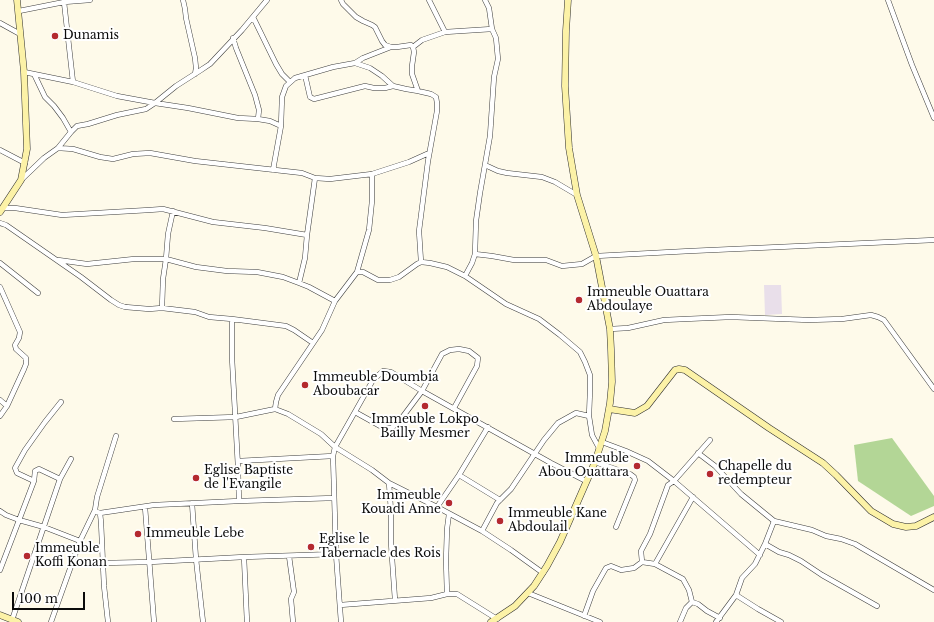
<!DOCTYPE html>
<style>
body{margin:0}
#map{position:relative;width:934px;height:622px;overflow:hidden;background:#fefaea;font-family:"Libre Baskerville",serif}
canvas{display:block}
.scale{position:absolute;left:12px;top:592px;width:73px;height:18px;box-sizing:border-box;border:2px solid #0b0b0b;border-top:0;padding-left:5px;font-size:12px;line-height:14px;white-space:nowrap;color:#0b0b0b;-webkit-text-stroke:3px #fff;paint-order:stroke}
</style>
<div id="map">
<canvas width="934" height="622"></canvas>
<div class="scale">100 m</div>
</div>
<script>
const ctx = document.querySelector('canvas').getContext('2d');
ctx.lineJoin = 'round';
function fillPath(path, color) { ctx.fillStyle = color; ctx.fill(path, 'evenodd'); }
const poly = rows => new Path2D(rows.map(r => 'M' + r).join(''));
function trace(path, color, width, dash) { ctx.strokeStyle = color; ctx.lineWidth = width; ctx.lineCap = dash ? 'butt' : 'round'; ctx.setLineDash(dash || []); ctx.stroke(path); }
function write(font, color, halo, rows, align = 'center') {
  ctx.font = font + ' "Libre Baskerville",serif'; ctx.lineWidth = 4; ctx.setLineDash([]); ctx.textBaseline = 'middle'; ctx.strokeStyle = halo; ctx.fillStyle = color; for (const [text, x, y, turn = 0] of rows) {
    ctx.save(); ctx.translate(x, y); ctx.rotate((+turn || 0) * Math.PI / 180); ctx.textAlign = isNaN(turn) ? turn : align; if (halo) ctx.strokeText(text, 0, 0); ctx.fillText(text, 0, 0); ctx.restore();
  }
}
fillPath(poly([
 [764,285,781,285,782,314,765,315]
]), '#e9dfea');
fillPath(poly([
 [892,438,934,496,934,506,911,516,858,481,854,445]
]), '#b3d696');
const street = poly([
 [183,0,185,9,186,18,195,58,196,68,195,74],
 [341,0,343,4,356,17,363,21,372,25,375,27,382,41,385,45,391,47,397,47,411,45,413,47,422,40,445,32,492,29],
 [429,0,445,32],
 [888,0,912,65,934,118],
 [64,2,73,82],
 [19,11,64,2,90,0],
 [253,17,276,64,282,74,290,82],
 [0,23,20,34],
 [233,38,236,48,255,95,259,110,258,119],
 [413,47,414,52,412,66,412,74,418,91,431,94,436,97,437,103,437,111,428,161,419,231,421,262],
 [355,63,363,58,391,47],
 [24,72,73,82,117,96,155,103,188,108,238,118,258,119,270,121,281,126],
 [34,74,45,97,54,106,63,118,71,132],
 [305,75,310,97,314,99,365,86,374,88,385,88,393,86],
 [58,148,73,149,100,157,113,159,133,154,150,153,195,161,302,173,315,178,330,179,372,174,409,162,429,153],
 [0,150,25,163],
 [485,165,498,171,507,173,542,177,555,182,577,195],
 [273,170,281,126,282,97,286,86,295,78,333,67,355,63,370,68,382,76,393,86,406,89,418,91],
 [21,180,44,158,58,148,71,132,77,126,88,124,117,115,146,109,155,103,176,86,201,70,210,64,242,30,267,0],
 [3,208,15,208,62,215,149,210,163,209,213,222,265,228,307,235],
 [0,223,6,225,81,277,111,300,119,305,125,307,149,309,162,308,195,312,209,317,232,319,286,326,294,330,313,343],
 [475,254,492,256,514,260,546,260,562,266,582,264,596,256,690,251,934,240],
 [58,260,87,264,134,259,166,259,196,267,227,271,257,272,283,277,299,283,309,287,335,301],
 [0,263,38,293],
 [357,272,363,272,378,280,390,280,399,277,417,264,421,262,430,263,447,267,465,276,506,304,539,319,560,335,580,352,585,362,590,375,590,391,589,416,592,435,599,448],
 [465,276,472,263,475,254,476,221,480,193,490,136,494,77,498,59,496,38,492,29,489,8,485,0],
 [299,283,305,258,307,235,315,178],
 [0,287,20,332,19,338,15,345,16,349,26,358,26,364,24,369,7,406,0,416],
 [162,308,163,279,166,259,168,234,173,211],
 [232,319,232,358,238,467,239,501],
 [610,329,628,328,664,320,685,319,731,317,809,320,842,319,871,315,878,317,884,320,934,389],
 [0,400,7,406],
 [275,409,276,402,278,395,322,330,335,301,357,272,369,230,372,201,372,174],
 [355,412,382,427,391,428,398,423,422,391,442,354,450,350,459,349,469,351,478,358,477,366,454,408],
 [174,419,236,417,275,409,288,414,321,434,335,447,372,470,389,483,437,507,482,531,511,550,543,573],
 [602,442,626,451,648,461,674,481,760,555],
 [698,453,715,466,741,494,774,521,812,530,826,536,841,539,855,544,934,590],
 [238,461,333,456],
 [595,462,630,474,634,477,635,480,616,527],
 [459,475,500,500],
 [34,481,17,473,15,468,25,450,45,422,61,402],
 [389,483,391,511,391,543,395,600],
 [192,503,196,559,203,622],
 [145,507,154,622],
 [437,507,459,475,488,427],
 [0,511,6,515,19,520,44,527,80,541],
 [97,512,100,513,101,522,104,586,108,622],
 [100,513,154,505,239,501,334,498],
 [482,531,497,503,511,489,544,440,558,423,576,413,589,416],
 [765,544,779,552,789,555,801,561,822,575,877,606],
 [289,556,294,592,291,599,293,622],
 [244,557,247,622],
 [642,562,641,551,650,534,668,485,674,481,710,440],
 [104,563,150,562,244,557,336,554],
 [655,564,693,497],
 [0,570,34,481,35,471,39,469,60,479],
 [528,593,600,622],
 [447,594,446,561,447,529,449,514],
 [736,595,758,609,781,622],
 [340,605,431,598,447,594,457,594,497,619],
 [584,616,593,591,606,568,611,566,621,570,634,568,642,562,655,564,683,579,689,590,692,602],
 [12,620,60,479,71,459],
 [51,622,80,541,95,510,97,497,116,436],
 [341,622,336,554,333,456,335,447,373,380,383,371,391,372,422,391,551,463,586,481],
 [680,622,686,608,692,602,698,604,707,611,720,618],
 [716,622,736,595,742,578,755,564,765,544,774,521]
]);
const secondary = poly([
 [0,212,21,180,27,149,24,72,17,0],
 [609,409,635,413,647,406,675,370,679,369,685,370,769,428,823,463,836,475,871,511,893,524,906,527,916,526,934,517],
 [0,615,18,622],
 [491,622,515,606,534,586,547,566,560,542,595,462,605,431,610,403,612,382,611,349,610,329,596,256,577,195,569,148,565,86,566,31,568,0]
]);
trace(street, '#3e3e3e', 5.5);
trace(secondary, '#2d2d2d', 7);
trace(street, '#fff', 4.5);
trace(secondary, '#fcf2a7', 6);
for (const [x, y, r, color] of [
 [55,36,4,"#b42930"],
 [579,300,4,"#b42930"],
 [305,385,4,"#b42930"],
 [425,406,4,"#b42930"],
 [637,466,4,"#b42930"],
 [710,474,4,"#b42930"],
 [196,478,4,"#b42930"],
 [449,503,4,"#b42930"],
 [500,521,4,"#b42930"],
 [138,534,4,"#b42930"],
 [311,547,4,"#b42930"],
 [27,556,4,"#b42930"]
]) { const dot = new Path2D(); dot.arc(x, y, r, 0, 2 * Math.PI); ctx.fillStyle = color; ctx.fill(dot); trace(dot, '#fff', 1.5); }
write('12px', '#0b0b0b', '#fff', [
 ["Dunamis",63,36],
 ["Immeuble Ouattara",587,293],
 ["Abdoulaye",587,307],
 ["Immeuble Doumbia",313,378],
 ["Aboubacar",313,392],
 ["Immeuble Lokpo",425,420,"center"],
 ["Bailly Mesmer",425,434,"center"],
 ["Immeuble",629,459,"right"],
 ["Abou Ouattara",629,473,"right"],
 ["Chapelle du",718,467],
 ["redempteur",718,481],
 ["Eglise Baptiste",204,471],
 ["de l'Evangile",204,485],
 ["Immeuble",441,496,"right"],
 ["Kouadi Anne",441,510,"right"],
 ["Immeuble Kane",508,514],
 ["Abdoulail",508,528],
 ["Immeuble Lebe",146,534],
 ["Eglise le",319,540],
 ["Tabernacle des Rois",319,554],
 ["Immeuble",35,549],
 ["Koffi Konan",35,563]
], 'left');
</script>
